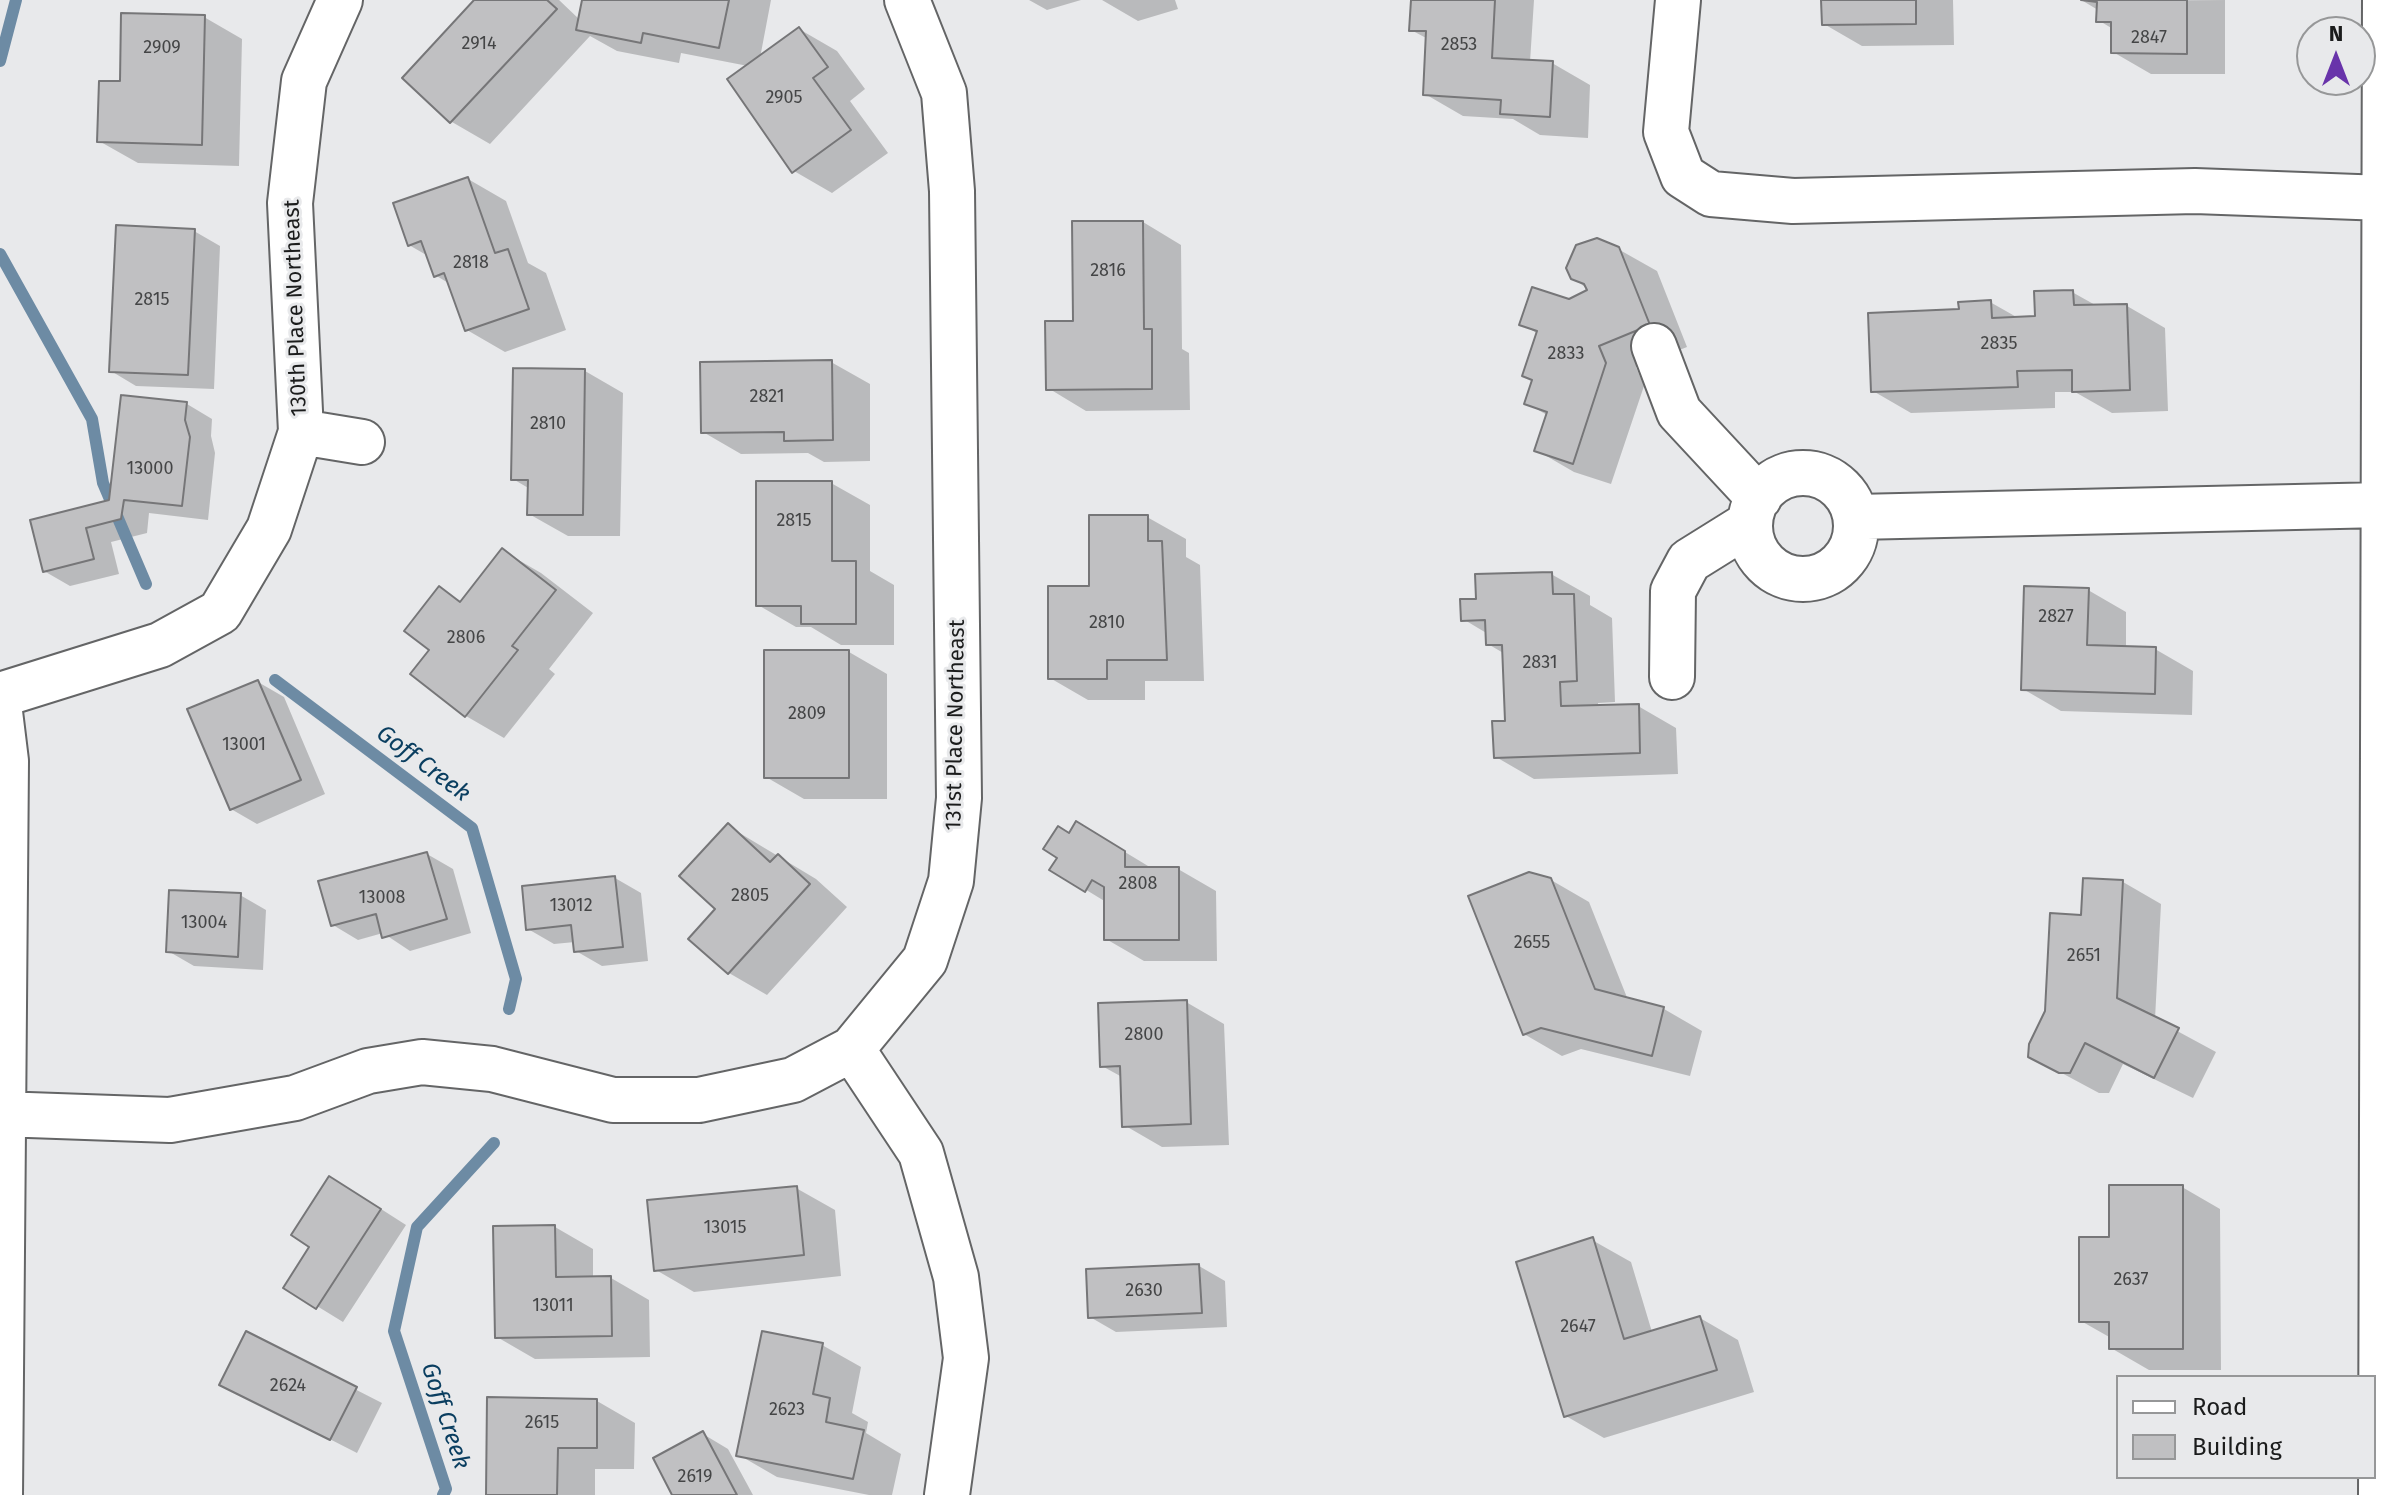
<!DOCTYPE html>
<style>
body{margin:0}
#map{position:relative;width:2392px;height:1495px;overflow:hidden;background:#e8e9eb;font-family:"Fira Sans",sans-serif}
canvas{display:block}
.legend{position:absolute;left:2116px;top:1375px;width:260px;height:104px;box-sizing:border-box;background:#e8e9eb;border:2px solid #969798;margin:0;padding:10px 14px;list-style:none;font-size:24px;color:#1b1c1c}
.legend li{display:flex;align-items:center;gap:16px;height:40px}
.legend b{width:40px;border:2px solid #969798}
.north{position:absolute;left:2296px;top:16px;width:80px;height:80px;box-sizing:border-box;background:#e8e9eb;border:2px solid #969798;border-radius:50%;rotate:0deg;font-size:22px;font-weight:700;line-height:32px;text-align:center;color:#1b1c1c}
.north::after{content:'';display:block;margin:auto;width:28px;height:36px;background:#6833aa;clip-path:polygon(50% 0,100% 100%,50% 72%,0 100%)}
</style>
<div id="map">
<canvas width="2392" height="1495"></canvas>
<ul class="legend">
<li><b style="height:10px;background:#fff"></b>Road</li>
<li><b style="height:22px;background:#c0c0c2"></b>Building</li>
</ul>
<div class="north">N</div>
</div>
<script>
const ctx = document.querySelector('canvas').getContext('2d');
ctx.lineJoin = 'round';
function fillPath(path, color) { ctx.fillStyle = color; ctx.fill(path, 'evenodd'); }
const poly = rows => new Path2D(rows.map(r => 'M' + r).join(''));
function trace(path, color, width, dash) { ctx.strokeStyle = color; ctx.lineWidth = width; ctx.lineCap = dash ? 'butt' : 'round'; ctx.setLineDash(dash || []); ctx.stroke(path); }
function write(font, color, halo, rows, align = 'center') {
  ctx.font = font + ' "Fira Sans",sans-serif'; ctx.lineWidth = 6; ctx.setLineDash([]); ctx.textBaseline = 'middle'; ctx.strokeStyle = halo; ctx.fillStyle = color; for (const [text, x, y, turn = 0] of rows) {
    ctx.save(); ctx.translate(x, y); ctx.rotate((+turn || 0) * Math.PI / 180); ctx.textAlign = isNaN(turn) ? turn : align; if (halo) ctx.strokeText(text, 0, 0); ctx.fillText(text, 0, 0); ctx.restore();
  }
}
fillPath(poly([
 [477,0,559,0,580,20,584,0,771,0,760,58,799,29,837,51,865,89,850,101,888,153,832,193,794,171,748,66,681,53,679,63,617,51,590,36,490,144,452,122,405,78],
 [1029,0,1081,0,1047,10],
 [1102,0,1175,0,1178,9,1138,21],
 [1413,0,1534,0,1530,62,1552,63,1590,85,1588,138,1540,135,1513,119,1463,116,1425,94,1428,39,1411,30],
 [1823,0,1953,0,1954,45,1862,46,1824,24],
 [2225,0,2225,74,2151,74,2113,52,2113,29,2098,20,2098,10,2083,1],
 [204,17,242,39,239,166,138,163,99,141,122,83],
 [468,179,506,201,528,263,546,273,566,330,505,352,467,330,450,284,435,275,428,256,409,245],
 [1143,222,1181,245,1182,349,1189,353,1190,410,1086,411,1048,388,1075,323],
 [194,231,220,246,214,389,136,386,111,371],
 [1618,249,1657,271,1687,347,1636,367,1644,386,1611,484,1574,472,1536,450,1547,415,1526,403,1534,381,1538,334,1522,324,1590,291,1572,277],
 [2072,292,2097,306,2127,306,2165,328,2168,411,2112,413,2075,392,2055,392,2055,408,1911,413,1873,391,1961,311,1990,302,2020,319,2037,318],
 [831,362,870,384,870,461,824,462,808,453,741,454,703,432],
 [585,371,623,393,620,536,568,536,529,514,530,489,513,479],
 [187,404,212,419,211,436,215,453,208,520,149,513,147,533,111,542,119,574,70,586,44,571,32,522,111,502],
 [831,483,870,505,870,571,894,585,894,645,841,645,811,627,796,627,758,605],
 [1147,517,1186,539,1186,557,1200,565,1204,681,1145,681,1145,700,1088,700,1050,678,1091,588],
 [503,551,541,573,593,613,549,669,555,674,504,738,466,716,432,649,440,589,462,602],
 [1551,574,1590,596,1590,605,1612,618,1615,702,1598,703,1598,707,1638,706,1676,728,1678,774,1534,779,1496,757,1507,723,1505,654,1488,644,1488,634,1463,619,1478,601],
 [2088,590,2126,612,2126,648,2155,649,2193,671,2192,715,2061,711,2023,689],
 [849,652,887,674,887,799,804,799,766,777],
 [258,682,284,697,325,794,257,824,231,809],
 [728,826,816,879,847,907,767,995,729,973,718,909],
 [1070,835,1115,846,1153,869,1178,869,1216,891,1217,961,1144,961,1106,939,1106,902,1052,869],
 [427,854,453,869,471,933,410,951,383,933,358,940,333,925],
 [615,878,641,893,648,961,602,966,576,951,575,942,554,944,528,929],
 [1551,880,1589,902,1628,1000,1664,1009,1702,1031,1690,1076,1581,1049,1562,1056,1524,1034],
 [2123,882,2161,904,2155,1019,2216,1052,2193,1098,2123,1064,2109,1093,2099,1093,2030,1056,2083,917],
 [240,895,266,910,263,970,194,966,168,951],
 [1186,1002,1224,1024,1229,1145,1162,1147,1124,1125,1122,1077,1102,1066],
 [2182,1187,2220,1209,2221,1370,2149,1370,2111,1348,2111,1338,2081,1321,2111,1239],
 [796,1188,835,1210,841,1276,694,1292,656,1270],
 [356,1193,406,1225,343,1322,286,1287,312,1247],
 [555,1227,593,1249,593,1278,611,1278,649,1300,650,1357,535,1359,497,1337],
 [1592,1240,1631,1262,1652,1332,1700,1318,1738,1340,1754,1392,1604,1438,1566,1416],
 [1199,1266,1225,1281,1227,1327,1116,1332,1090,1317],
 [247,1334,382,1403,357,1453,222,1384],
 [822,1345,861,1367,852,1413,868,1422,866,1433,901,1454,892,1495,869,1495,777,1477,739,1455],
 [597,1401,635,1423,634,1469,595,1469,595,1495,488,1495],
 [703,1434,728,1449,753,1495,675,1495]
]), '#0003');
trace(poly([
 [0,61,16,0],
 [0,254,92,419,103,483,146,584],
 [275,680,472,828,516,979,509,1009],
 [443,1495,446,1489,394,1331,417,1227,494,1143]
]), '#6d8ba4', 12);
const building = poly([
 [474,0,547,0,557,9,450,123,402,78,474,0],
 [582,0,729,0,719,48,643,33,641,43,576,30,582,0],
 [1411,0,1495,0,1492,58,1553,61,1550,117,1500,114,1501,100,1423,95,1426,31,1409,31,1411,0],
 [1821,0,1916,0,1916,24,1822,25,1821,0],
 [2081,0,2187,0,2187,54,2111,53,2111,22,2096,22,2097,2,2081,0],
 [121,13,205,15,202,145,97,142,99,81,120,81,121,13],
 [799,27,828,67,813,78,851,130,792,173,727,79,799,27],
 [468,177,495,253,508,249,529,309,465,331,444,273,434,277,421,241,408,246,393,203,468,177],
 [1072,221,1143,221,1144,329,1152,329,1152,389,1046,390,1045,321,1073,321,1072,221],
 [116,225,195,229,188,375,109,372,116,225],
 [1597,238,1619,247,1650,325,1599,346,1606,363,1573,464,1534,451,1547,412,1524,404,1532,380,1522,376,1537,331,1519,325,1532,287,1569,299,1587,290,1584,284,1571,279,1566,268,1576,245,1597,238],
 [2073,290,2074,305,2127,304,2130,390,2072,392,2072,370,2017,371,2018,387,1871,392,1868,313,1959,309,1958,302,1991,300,1992,318,2035,316,2034,291,2073,290],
 [832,360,833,440,784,441,784,432,701,433,700,362,832,360],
 [513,368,585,369,583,515,527,515,528,480,511,480,513,368],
 [121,395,187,402,185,420,190,437,182,506,124,500,121,519,86,528,94,559,43,572,30,520,109,500,121,395],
 [756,481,832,481,832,561,856,561,856,624,801,624,801,606,756,606,756,481],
 [1089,515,1148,515,1148,541,1162,541,1167,660,1107,660,1107,679,1048,679,1048,586,1089,586,1089,515],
 [502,548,556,590,512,646,518,650,465,717,410,674,429,650,404,631,439,586,460,602,502,548],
 [1552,572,1553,594,1574,594,1577,681,1560,682,1561,706,1639,704,1640,753,1494,758,1492,721,1505,721,1502,645,1486,645,1485,620,1461,621,1460,599,1476,599,1475,574,1552,572],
 [2024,586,2089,588,2087,645,2156,647,2155,694,2021,690,2024,586],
 [764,650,849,650,849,778,764,778,764,650],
 [258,680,301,780,230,810,187,709,258,680],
 [1076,821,1125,851,1125,867,1179,867,1179,940,1104,940,1104,887,1092,880,1085,892,1049,870,1057,858,1043,849,1058,826,1069,833,1076,821],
 [728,823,770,862,778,854,810,884,728,974,688,939,715,909,679,876,728,823],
 [427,852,447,919,382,938,376,914,331,926,318,881,427,852],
 [1529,872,1551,878,1595,989,1664,1007,1652,1056,1541,1028,1523,1035,1468,896,1529,872],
 [615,876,623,947,574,952,571,925,526,930,522,886,615,876],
 [2083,878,2123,880,2117,998,2179,1028,2154,1078,2085,1043,2070,1073,2059,1073,2028,1057,2029,1044,2045,1011,2050,913,2081,915,2083,878],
 [169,890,241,893,238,957,166,952,169,890],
 [1187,1000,1191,1124,1122,1127,1120,1066,1100,1067,1098,1003,1187,1000],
 [329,1176,381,1209,316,1309,283,1288,309,1247,291,1235,329,1176],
 [2109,1185,2183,1185,2183,1349,2109,1349,2109,1322,2079,1322,2079,1237,2109,1237,2109,1185],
 [797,1186,804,1255,654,1271,647,1200,797,1186],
 [555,1225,556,1277,611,1276,612,1336,495,1338,493,1226,555,1225],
 [1593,1237,1624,1339,1700,1316,1717,1370,1564,1417,1516,1262,1593,1237],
 [1199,1264,1202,1313,1088,1318,1086,1269,1199,1264],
 [246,1331,357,1387,330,1440,219,1385,246,1331],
 [762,1331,823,1343,813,1394,830,1398,826,1422,864,1430,853,1479,736,1456,762,1331],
 [487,1397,597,1399,597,1448,558,1448,557,1495,486,1495,487,1397],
 [703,1431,737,1495,672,1495,653,1458,703,1431]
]);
fillPath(building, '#c0c0c2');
trace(building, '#767678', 2);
const minor = poly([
 [1678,0,1666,132,1683,176,1711,194,1793,201,2195,191,2384,198],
 [1654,346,1679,412,1759,498],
 [301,432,362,442],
 '1750 526a53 53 0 1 1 106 0a53 53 0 1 1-106 0Z',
 [1856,517,2383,505],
 [1672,677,1673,591,1689,561,1750,523],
 [0,695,160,645,220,612,269,529,301,432,290,203,304,81,340,0],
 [0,712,6,761,0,1495],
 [852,1049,921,1153,956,1277,966,1358,947,1495],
 [0,1114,170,1120,295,1098,368,1071,422,1062,492,1069,613,1100,699,1100,793,1080,852,1049,925,960,951,881,959,798,952,191,944,93,907,0],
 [2381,1495,2385,0]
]);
trace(minor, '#646566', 48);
trace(minor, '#fff', 44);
write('18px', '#444546', null, [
 ["2847",2149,38],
 ["2914",479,44],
 ["2853",1459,45],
 ["2909",162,48],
 ["2905",784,98],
 ["2818",471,263],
 ["2816",1108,271],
 ["2815",152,300],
 ["2835",1999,344],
 ["2833",1566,354],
 ["2821",767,397],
 ["2810",548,424],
 ["13000",150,469],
 ["2815",794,521],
 ["2827",2056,617],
 ["2810",1107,623],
 ["2806",466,638],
 ["2831",1540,663],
 ["2809",807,714],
 ["13001",244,745],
 ["2808",1138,884],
 ["2805",750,896],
 ["13008",382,898],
 ["13012",571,906],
 ["13004",204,923],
 ["2655",1532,943],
 ["2651",2084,956],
 ["2800",1144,1035],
 ["13015",725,1228],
 ["2637",2131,1280],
 ["2630",1144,1291],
 ["13011",553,1306],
 ["2647",1578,1327],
 ["2624",288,1386],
 ["2623",787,1410],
 ["2615",542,1423],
 ["2619",695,1477]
]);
write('22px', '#1b1c1c', '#e8e9eb', [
 ["130th Place Northeast",296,308,-92],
 ["131st Place Northeast",956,725,-89]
]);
write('italic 24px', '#0a3e60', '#e8e9eb', [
 ["Goff Creek",423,764,37],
 ["Goff Creek",445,1416,72]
]);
</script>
